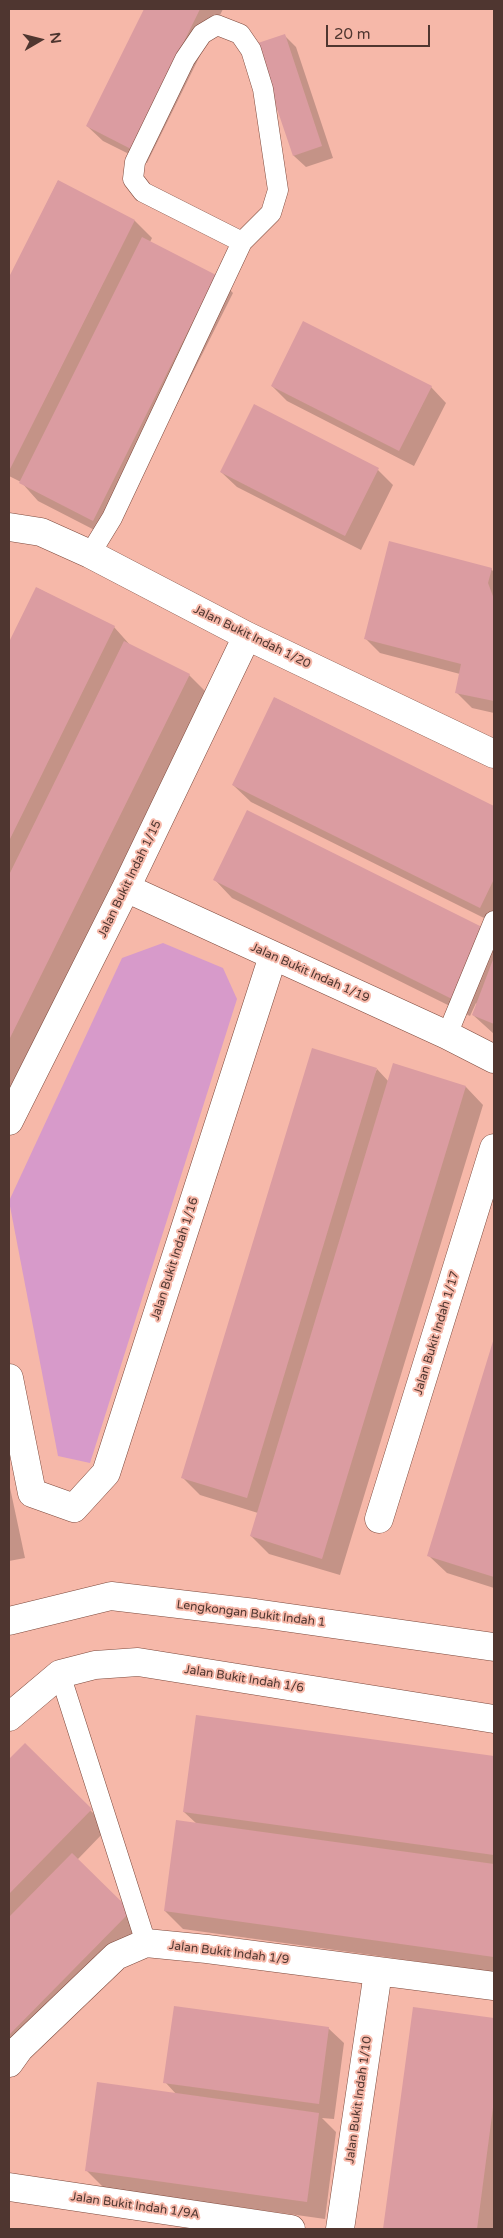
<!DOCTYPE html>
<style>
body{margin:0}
#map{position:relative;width:503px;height:2238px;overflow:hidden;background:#f6b8a9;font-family:"Varela Round",sans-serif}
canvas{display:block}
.frame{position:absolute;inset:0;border:10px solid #4f3630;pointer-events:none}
.north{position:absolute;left:15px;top:15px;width:50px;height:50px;-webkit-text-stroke:4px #f6b8a9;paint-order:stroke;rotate:82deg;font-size:14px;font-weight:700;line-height:20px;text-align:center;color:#4f3630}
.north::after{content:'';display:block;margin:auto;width:18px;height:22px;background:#4f3630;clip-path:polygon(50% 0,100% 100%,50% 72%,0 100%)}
.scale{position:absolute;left:326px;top:25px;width:104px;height:22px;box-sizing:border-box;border:2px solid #4f3630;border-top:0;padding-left:6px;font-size:15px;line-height:18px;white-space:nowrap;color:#4f3630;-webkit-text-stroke:4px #f6b8a9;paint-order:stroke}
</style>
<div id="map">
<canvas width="503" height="2238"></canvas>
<div class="frame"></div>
<div class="north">N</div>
<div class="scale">20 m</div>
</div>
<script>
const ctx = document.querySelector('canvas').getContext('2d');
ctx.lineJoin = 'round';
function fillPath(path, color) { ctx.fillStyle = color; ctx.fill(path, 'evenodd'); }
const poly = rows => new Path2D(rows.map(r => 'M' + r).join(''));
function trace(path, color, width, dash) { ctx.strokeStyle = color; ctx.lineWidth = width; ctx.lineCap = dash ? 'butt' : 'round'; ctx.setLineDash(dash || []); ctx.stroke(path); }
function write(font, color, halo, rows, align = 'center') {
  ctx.font = font + ' "Varela Round",sans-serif'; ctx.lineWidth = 4; ctx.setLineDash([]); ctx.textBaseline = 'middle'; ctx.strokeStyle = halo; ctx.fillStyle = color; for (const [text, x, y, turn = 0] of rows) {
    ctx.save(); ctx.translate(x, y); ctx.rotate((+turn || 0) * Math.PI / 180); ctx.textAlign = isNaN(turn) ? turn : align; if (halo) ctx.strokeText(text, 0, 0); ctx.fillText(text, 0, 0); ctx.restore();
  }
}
fillPath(poly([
 [163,943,223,968,237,999,90,1463,58,1456,9,1201,122,958]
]), '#d79aca');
fillPath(poly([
 [145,9,223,9,147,163,103,141,87,126],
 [285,36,296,47,333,158,306,167,294,156,257,45],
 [58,181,135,221,152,238,150,242,216,276,233,293,110,538,38,501,21,482,9,476,9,280],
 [272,386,431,387,446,403,414,466,287,401],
 [378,470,393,485,361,550,237,487,221,472],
 [491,569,494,572,494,713,472,708,456,692,460,674,380,653,365,638],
 [37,588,114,627,131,646,189,675,207,693,9,1093,9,645],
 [275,698,494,807,494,923,251,802,233,785],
 [215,880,494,939,494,1034,473,1015,477,1004,476,1003,470,1016,232,898],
 [377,1069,389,1082,466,1087,483,1105,340,1575,269,1554,251,1536,258,1513,200,1495,182,1477],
 [494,1341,494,1588,447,1573,429,1556],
 [9,1483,25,1558,9,1561],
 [197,1717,494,1757,494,1972,183,1929,165,1911,197,1824,184,1812],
 [25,1745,108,1828,77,1860,147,1929,9,2071,9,1761],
 [414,2008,494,2019,494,2229,384,2229],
 [328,2028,344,2043,334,2119,322,2118,336,2132,325,2219,104,2188,86,2170,177,2095,165,2082]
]), '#0003');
fillPath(poly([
 [144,9,200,9,131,149,86,126],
 [285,34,322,146,293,156,255,44],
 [58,180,135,220,10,469,9,277],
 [142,237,216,275,93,521,19,483],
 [303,321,432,386,399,451,271,386],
 [254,404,379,468,345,536,220,472],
 [389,541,492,568,488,583,494,599,494,701,455,693,461,664,364,639],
 [36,587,115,626,9,841,9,642],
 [124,641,190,674,9,1040,9,875],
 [274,697,494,806,494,879,480,908,232,785],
 [247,810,486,929,452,999,213,880],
 [494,957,494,1024,472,1015],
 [312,1048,377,1068,247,1498,181,1478],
 [393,1063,466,1086,322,1559,250,1536],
 [494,1338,494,1577,427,1556],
 [196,1715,494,1756,494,1855,183,1812],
 [25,1743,92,1809,9,1894,9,1759],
 [176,1820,494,1864,494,1957,164,1911],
 [72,1853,131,1911,9,2035,9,1917],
 [174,2006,329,2027,319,2104,163,2083],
 [413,2007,494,2018,494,2100,477,2229,383,2229],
 [97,2082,319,2113,307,2202,85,2171]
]), '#db9ca1');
const service = poly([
 [90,554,112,518,242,242,271,213,278,190,263,89,251,50,240,34,217,25,202,34,185,59,135,162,133,179,143,192,242,242],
 [447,1035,494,921],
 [60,1674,146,1943]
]);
const minor = poly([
 [9,527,41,532,90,554,247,636,494,754],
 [126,888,447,1035,494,1059],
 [9,1121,126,888,247,636],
 [9,1378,32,1493,74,1508,106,1473,273,956],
 [379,1519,494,1148],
 [9,1717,60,1674,95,1665,138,1662,494,1719],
 [9,2063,19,2049,116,1956,146,1943,207,1949,494,1986],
 [9,2187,291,2229],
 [340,2229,378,1972]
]);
const tertiary = poly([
 [9,1621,111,1596,255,1613,494,1647]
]);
trace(service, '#7d493c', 21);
trace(minor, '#7d493c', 29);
trace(tertiary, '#7d493c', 29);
trace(service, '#fff', 20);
trace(minor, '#fff', 28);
trace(tertiary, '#fff', 28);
write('12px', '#4f3630', '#f6b8a9', [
 ["Jalan Bukit Indah 1/20",252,637,26],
 ["Jalan Bukit Indah 1/15",130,879,-64],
 ["Jalan Bukit Indah 1/19",310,973,24],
 ["Jalan Bukit Indah 1/16",175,1259,-72],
 ["Jalan Bukit Indah 1/17",437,1333,-73],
 ["Lengkongan Bukit Indah 1",251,1614,7],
 ["Jalan Bukit Indah 1/6",244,1679,9],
 ["Jalan Bukit Indah 1/9",229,1953,7],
 ["Jalan Bukit Indah 1/10",359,2100,-82],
 ["Jalan Bukit Indah 1/9A",135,2206,8]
]);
</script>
